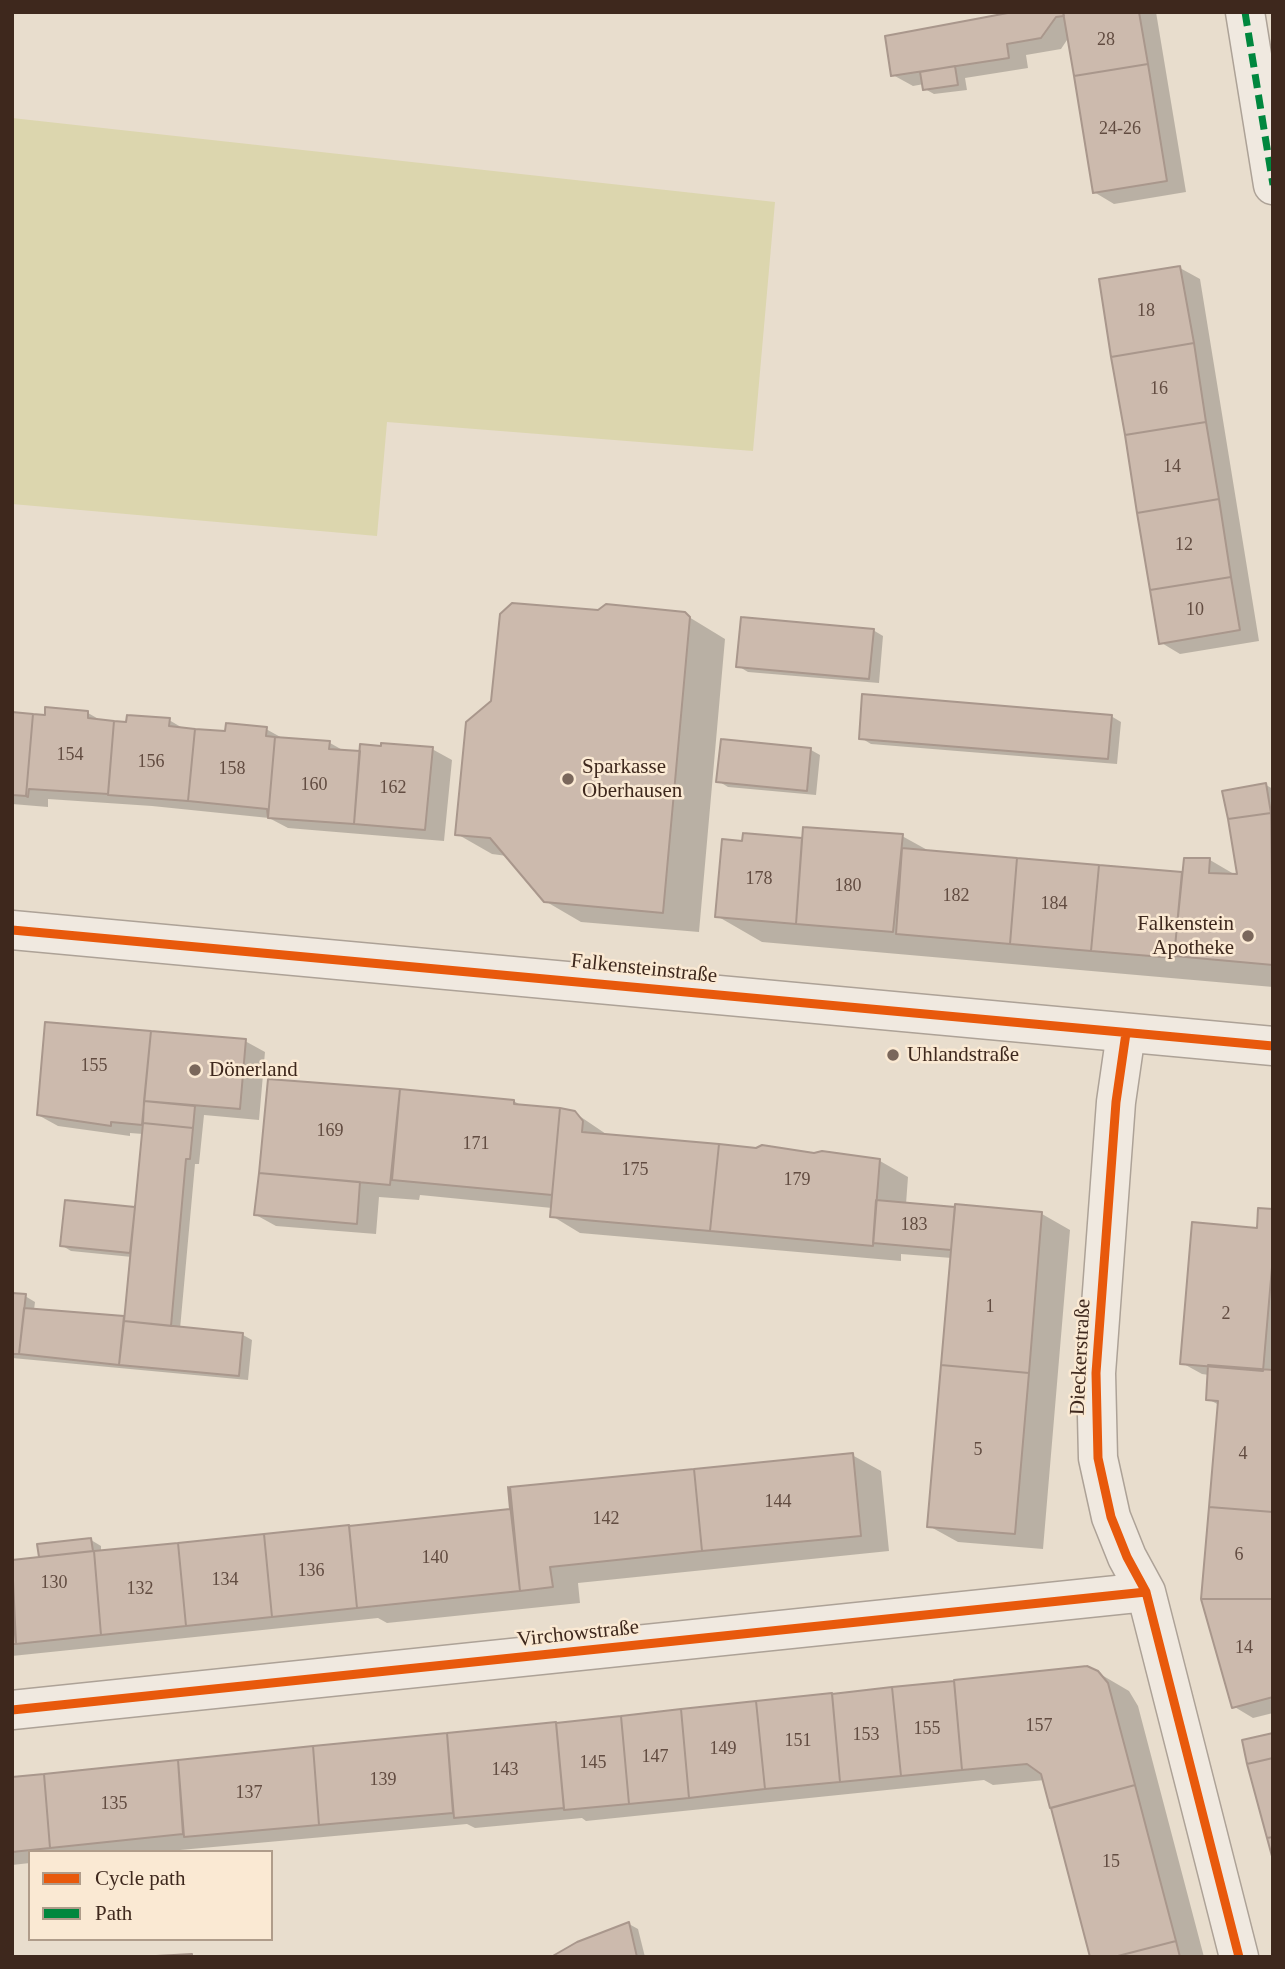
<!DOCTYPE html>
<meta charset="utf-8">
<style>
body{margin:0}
#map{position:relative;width:1285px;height:1969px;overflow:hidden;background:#e8ddcd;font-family:"Times New Roman",serif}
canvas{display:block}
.frame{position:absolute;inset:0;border:14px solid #3e281d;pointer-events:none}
.legend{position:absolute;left:28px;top:1850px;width:245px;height:91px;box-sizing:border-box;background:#fae9d3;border:2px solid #af9c8a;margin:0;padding:9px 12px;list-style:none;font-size:21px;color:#3e281d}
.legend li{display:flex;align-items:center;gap:14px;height:35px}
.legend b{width:35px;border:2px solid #af9c8a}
</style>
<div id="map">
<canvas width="1285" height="1969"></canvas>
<div class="frame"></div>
<ul class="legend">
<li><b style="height:9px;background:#e8590c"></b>Cycle path</li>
<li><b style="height:9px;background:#00873e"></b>Path</li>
</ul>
</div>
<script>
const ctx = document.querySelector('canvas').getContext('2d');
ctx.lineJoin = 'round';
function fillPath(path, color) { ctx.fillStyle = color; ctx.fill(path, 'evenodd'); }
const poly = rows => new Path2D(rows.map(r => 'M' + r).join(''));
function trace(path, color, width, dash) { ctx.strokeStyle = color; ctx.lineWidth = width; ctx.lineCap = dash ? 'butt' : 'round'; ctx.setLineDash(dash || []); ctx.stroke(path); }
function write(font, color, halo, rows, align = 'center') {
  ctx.font = font + ' "Times New Roman",serif'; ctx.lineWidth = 5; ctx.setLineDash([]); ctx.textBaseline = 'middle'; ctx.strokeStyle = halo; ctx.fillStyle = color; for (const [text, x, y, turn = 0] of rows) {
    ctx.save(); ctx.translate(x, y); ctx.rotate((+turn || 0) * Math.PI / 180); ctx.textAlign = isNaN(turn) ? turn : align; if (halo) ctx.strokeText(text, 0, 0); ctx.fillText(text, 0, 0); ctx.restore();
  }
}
fillPath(poly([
 [12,118,775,202,753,451,387,422,377,536,12,504]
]), '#dcd6ae');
fillPath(poly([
 [1023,12,1156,12,1186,192,1114,204,1094,192,1069,37,1061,49,1026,55,1028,68,965,78,967,90,934,94,925,89,924,84,913,86,893,75],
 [1180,268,1200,279,1259,641,1180,654,1160,642],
 [598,612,684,614,725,639,699,932,581,922,545,901,507,856,492,854,457,834],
 [873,630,883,636,879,683,748,672,738,666],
 [88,713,102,721,127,723,169,720,186,730,227,733,266,729,284,739,330,743,346,752,432,749,452,760,444,841,288,828,269,818,152,806,48,799,48,807,12,804,12,714,46,716],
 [1111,716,1121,722,1117,764,871,744,861,738],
 [811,750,820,755,816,795,728,787,718,781],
 [1266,785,1273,789,1273,987,762,942,717,916,744,835,803,840,902,836,931,852,1182,873,1185,860,1210,860,1239,877],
 [245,1041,265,1052,259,1120,204,1115,199,1164,195,1164,180,1329,243,1335,252,1340,248,1380,12,1358,12,1295,25,1296,35,1302,34,1310,126,1318,132,1257,71,1251,61,1245,136,1209,143,1134,130,1133,130,1136,58,1126,38,1115],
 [270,1081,514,1101,523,1107,575,1113,609,1136,880,1161,908,1177,906,1204,1042,1214,1070,1230,1043,1549,958,1542,929,1526,952,1258,901,1254,901,1261,580,1233,552,1216,552,1208,420,1195,419,1200,379,1197,376,1234,276,1226,256,1215],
 [1273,1210,1273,1713,1253,1718,1233,1706,1219,1405,1208,1399,1209,1375,1202,1374,1182,1363,1258,1230],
 [852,1455,881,1471,889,1551,578,1583,580,1603,387,1623,378,1618,12,1656,12,1561,41,1558,39,1545,91,1540,101,1546,101,1552,512,1511,510,1489],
 [1100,1674,1129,1691,1138,1706,1204,1957,1091,1957,1045,1780,993,1785,984,1780,586,1821,582,1818,475,1828,467,1824,158,1852,30,1852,30,1863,12,1865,12,1779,956,1683],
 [629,1924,638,1929,645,1957,555,1957]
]), '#0003');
const building = poly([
 [1013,12,1063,12,1064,16,1056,17,1041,38,1007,44,1009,58,891,76,885,36,1013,12],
 [1063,12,1139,12,1148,64,1074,76,1063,12],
 [1148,64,1167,181,1093,193,1074,76,1148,64],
 [955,66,958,85,923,90,920,72,955,66],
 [1180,266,1194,343,1111,357,1099,279,1180,266],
 [1194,343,1206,422,1125,435,1111,357,1194,343],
 [1206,422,1219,499,1137,513,1125,435,1206,422],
 [1219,499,1231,577,1150,590,1137,513,1219,499],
 [1231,577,1240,630,1159,644,1150,590,1231,577],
 [512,603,598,610,606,604,685,612,690,617,663,913,544,902,490,838,455,835,466,722,491,701,500,614,512,603],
 [741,617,874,629,869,679,736,667,741,617],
 [862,694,1112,715,1108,759,859,739,862,694],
 [45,707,88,711,88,718,114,721,108,794,29,789,28,797,26,796,33,714,45,715,45,707],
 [12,712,33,714,26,796,12,795,12,712],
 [127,715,170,718,169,726,195,729,188,801,108,795,114,721,126,722,127,715],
 [226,723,267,727,266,736,275,737,268,818,267,809,188,801,195,729,225,731,226,723],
 [275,737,330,741,329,749,360,751,354,824,268,818,275,737],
 [721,739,811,748,807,791,716,782,721,739],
 [381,743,433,747,425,830,354,824,360,744,381,746,381,743],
 [1266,783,1271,813,1228,819,1222,791,1266,783],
 [1271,813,1273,965,1174,956,1184,858,1210,858,1209,873,1237,874,1228,819,1271,813],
 [803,827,903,834,893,932,796,924,803,827],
 [743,833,802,838,796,924,715,917,722,839,742,841,743,833],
 [902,848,1017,858,1010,944,896,934,902,848],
 [1017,858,1099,865,1091,951,1010,944,1017,858],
 [1099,865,1182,872,1174,958,1091,951,1099,865],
 [45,1022,151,1031,142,1125,111,1122,111,1126,37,1115,45,1022],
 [151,1031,246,1039,240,1109,144,1101,151,1031],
 [268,1079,400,1089,390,1185,259,1173,268,1079],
 [400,1089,514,1100,514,1104,560,1108,552,1195,392,1180,400,1089],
 [144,1101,195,1106,193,1128,143,1123,144,1101],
 [560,1108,575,1111,583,1121,582,1132,719,1144,710,1231,550,1217,560,1108],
 [143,1123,193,1128,190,1159,186,1159,171,1326,124,1321,143,1123],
 [719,1144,756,1148,762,1145,814,1153,822,1151,880,1159,873,1246,710,1231,719,1144],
 [259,1173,360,1182,357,1224,254,1215,259,1173],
 [65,1200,135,1207,130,1253,60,1246,65,1200],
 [876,1200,955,1207,951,1250,873,1243,876,1200],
 [955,1204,1042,1212,1029,1373,941,1365,955,1204],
 [1258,1208,1273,1209,1273,1256,1263,1371,1180,1364,1192,1222,1257,1228,1258,1208],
 [12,1293,26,1294,19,1354,12,1354,12,1293],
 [24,1308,124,1316,119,1365,19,1354,24,1308],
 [124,1321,243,1333,239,1376,119,1365,124,1321],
 [941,1365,1029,1373,1015,1534,927,1527,941,1365],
 [1208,1365,1273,1370,1273,1512,1209,1507,1218,1401,1206,1400,1208,1365],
 [853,1453,861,1536,702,1551,694,1469,853,1453],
 [694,1469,702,1551,550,1567,553,1587,520,1591,510,1487,694,1469],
 [508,1487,520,1591,357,1608,349,1526,510,1509,508,1487],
 [1209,1507,1273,1512,1273,1599,1201,1599,1209,1507],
 [349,1525,357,1608,272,1617,264,1534,349,1525],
 [264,1534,272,1617,186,1626,178,1543,264,1534],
 [91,1538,93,1551,39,1557,37,1544,91,1538],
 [178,1543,186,1626,101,1635,94,1551,178,1543],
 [94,1551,101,1635,16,1644,12,1560,94,1551],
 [1201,1599,1273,1599,1273,1697,1232,1708,1201,1599],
 [12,1605,16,1644,12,1644,12,1605],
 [1087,1666,1098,1671,1108,1683,1135,1785,1050,1808,1041,1774,1027,1764,962,1770,954,1680,1087,1666],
 [954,1681,962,1770,901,1776,892,1687,954,1681],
 [892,1687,901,1776,840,1782,832,1694,892,1687],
 [832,1693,840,1782,765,1789,756,1701,832,1693],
 [756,1701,765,1789,689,1798,681,1709,756,1701],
 [681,1709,689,1798,629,1804,621,1716,681,1709],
 [621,1716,629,1804,564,1810,556,1723,621,1716],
 [556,1722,564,1808,454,1818,447,1733,556,1722],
 [447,1733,453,1813,319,1825,313,1746,447,1733],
 [1273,1733,1273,1758,1247,1764,1242,1740,1273,1733],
 [313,1746,319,1825,184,1837,178,1760,313,1746],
 [1273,1758,1273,1837,1267,1838,1247,1764,1273,1758],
 [178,1760,183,1834,50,1848,44,1774,178,1760],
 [44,1774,50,1848,12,1852,12,1777,44,1774],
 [1135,1785,1176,1941,1114,1957,1090,1957,1051,1808,1135,1785],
 [1273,1837,1273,1860,1267,1838,1273,1837],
 [629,1922,637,1957,551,1957,577,1942,629,1922],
 [1176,1941,1180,1957,1114,1957,1176,1941],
 [192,1954,192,1957,138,1957,192,1954]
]);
fillPath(building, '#ccbaad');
trace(building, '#a9978c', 2);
const minor = poly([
 [1245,12,1273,185],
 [1126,1033,1116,1102,1096,1373,1098,1458,1111,1517,1127,1557,1146,1592,1239,1957],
 [12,1710,1146,1592]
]);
const tertiary = poly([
 [12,930,1273,1046]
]);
trace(minor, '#ada297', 41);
trace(tertiary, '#ada297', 41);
trace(minor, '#f0e9e0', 38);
trace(tertiary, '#f0e9e0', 38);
trace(poly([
 [1245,12,1273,185]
]), '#00873e', 7, [14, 7]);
trace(poly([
 [12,930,1273,1046],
 [1126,1033,1116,1102,1096,1373,1098,1458,1111,1517,1127,1557,1146,1592,1239,1957],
 [12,1710,1146,1592]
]), '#e8590c', 9);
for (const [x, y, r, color] of [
 [568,779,7,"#7a675b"],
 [1248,936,7,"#7a675b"],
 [893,1055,7,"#7a675b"],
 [195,1070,7,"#7a675b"]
]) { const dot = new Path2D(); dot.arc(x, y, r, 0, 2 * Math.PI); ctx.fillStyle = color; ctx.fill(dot); trace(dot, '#fae9d3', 2.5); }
write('18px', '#624c41', null, [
 ["28",1106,40],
 ["24-26",1120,129],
 ["18",1146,311],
 ["16",1159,389],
 ["14",1172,467],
 ["12",1184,545],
 ["10",1195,610],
 ["154",70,755],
 ["156",151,762],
 ["158",232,769],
 ["160",314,785],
 ["162",393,788],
 ["178",759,879],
 ["180",848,886],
 ["182",956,896],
 ["184",1054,904],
 ["155",94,1066],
 ["169",330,1131],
 ["171",476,1144],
 ["175",635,1170],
 ["179",797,1180],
 ["183",914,1225],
 ["1",990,1307],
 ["2",1226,1314],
 ["5",978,1450],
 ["4",1243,1454],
 ["144",778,1502],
 ["142",606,1519],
 ["6",1239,1555],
 ["140",435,1558],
 ["136",311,1571],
 ["134",225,1580],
 ["130",54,1583],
 ["132",140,1589],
 ["14",1244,1648],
 ["157",1039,1726],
 ["155",927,1729],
 ["153",866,1735],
 ["151",798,1741],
 ["149",723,1749],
 ["147",655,1757],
 ["145",593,1763],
 ["143",505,1770],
 ["139",383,1780],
 ["137",249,1793],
 ["135",114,1804],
 ["15",1111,1862]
]);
write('21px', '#3e281d', '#fae9d3', [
 ["Sparkasse",582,767],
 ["Oberhausen",582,791],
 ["Falkenstein",1234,924,"right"],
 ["Apotheke",1234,948,"right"],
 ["Uhlandstraße",907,1055],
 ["Dönerland",209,1070]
], 'left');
write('21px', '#3e281d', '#fae9d3', [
 ["Falkensteinstraße",644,969,6],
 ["Dieckerstraße",1081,1357,-87],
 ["Virchowstraße",578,1634,-6]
]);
</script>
